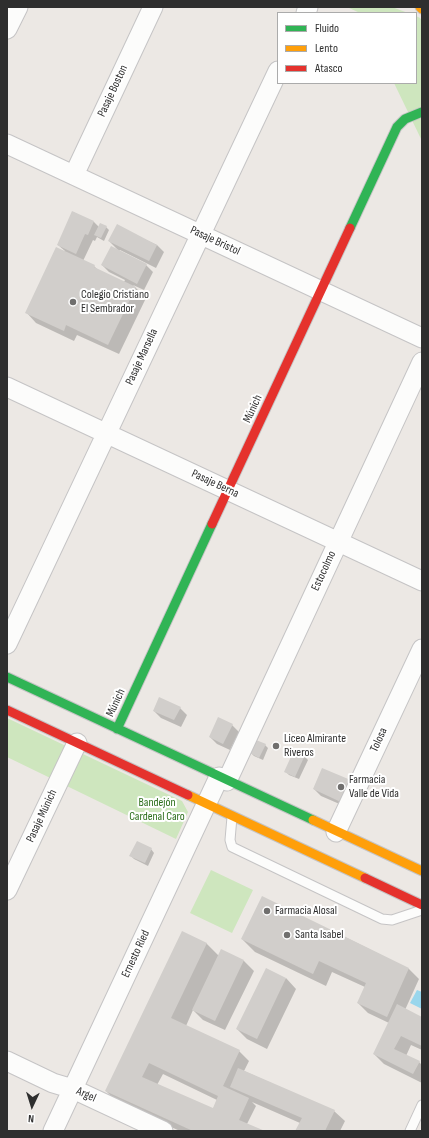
<!DOCTYPE html>
<meta charset="utf-8">
<style>
body{margin:0}
#map{position:relative;width:429px;height:1138px;overflow:hidden;background:#ece8e4;font-family:"Sofia Sans Condensed",sans-serif}
canvas{display:block}
.frame{position:absolute;inset:0;border:8px solid #2e2e2e;pointer-events:none}
.legend{position:absolute;left:277px;top:12px;width:140px;height:72px;box-sizing:border-box;background:#fff;border:1px solid #ababab;margin:0;padding:5px 7px;list-style:none;font-size:12px;color:#2e2e2e}
.legend li{display:flex;align-items:center;gap:8px;height:20px}
.legend b{width:20px;border:1px solid #ababab}
.north{position:absolute;left:12px;top:1086px;width:40px;height:40px;-webkit-text-stroke:3px #fff;paint-order:stroke;rotate:184deg;font-size:11px;font-weight:700;line-height:16px;text-align:center;color:#2e2e2e}
.north::after{content:'';display:block;margin:auto;width:14px;height:18px;background:#2e2e2e;clip-path:polygon(50% 0,100% 100%,50% 72%,0 100%)}
</style>
<div id="map">
<canvas width="429" height="1138"></canvas>
<div class="frame"></div>
<ul class="legend">
<li><b style="height:5px;background:#30b455"></b>Fluido</li>
<li><b style="height:5px;background:#ff9f0a"></b>Lento</li>
<li><b style="height:5px;background:#e5322d"></b>Atasco</li>
</ul>
<div class="north">N</div>
</div>
<script>
const ctx = document.querySelector('canvas').getContext('2d');
ctx.lineJoin = 'round';
function fillPath(path, color) { ctx.fillStyle = color; ctx.fill(path, 'evenodd'); }
const poly = rows => new Path2D(rows.map(r => 'M' + r).join(''));
function trace(path, color, width, dash) { ctx.strokeStyle = color; ctx.lineWidth = width; ctx.lineCap = dash ? 'butt' : 'round'; ctx.setLineDash(dash || []); ctx.stroke(path); }
function write(font, color, halo, rows, align = 'center') {
  ctx.font = font + ' "Sofia Sans Condensed",sans-serif'; ctx.lineWidth = 4; ctx.setLineDash([]); ctx.textBaseline = 'middle'; ctx.strokeStyle = halo; ctx.fillStyle = color; for (const [text, x, y, turn = 0] of rows) {
    ctx.save(); ctx.translate(x, y); ctx.rotate((+turn || 0) * Math.PI / 180); ctx.textAlign = isNaN(turn) ? turn : align; if (halo) ctx.strokeText(text, 0, 0); ctx.fillText(text, 0, 0); ctx.restore();
  }
}
fillPath(poly([
 [347,7,392,7,408,13,360,13],
 [416,16,420,18,422,21,422,141,394,83,416,83],
 [7,718,182,801,188,812,176,839,7,757],
 [211,870,253,890,232,933,190,913]
]), '#cee6be');
fillPath(poly([
 [417,990,422,992,422,1009,410,1003]
]), '#99d6ec');
fillPath(poly([
 [73,212,94,222,99,227,106,227,109,230,104,241,97,237,95,241,93,240,83,261,94,266,98,270,124,282,125,280,109,272,102,265,146,265,153,272,144,290,133,285,146,298,119,354,77,335,74,341,36,323,26,312,65,251,58,245],
 [117,226,157,245,164,252,156,268,120,250,119,251,109,241],
 [180,708,187,715,181,727,161,718,154,711],
 [232,725,239,732,230,750,217,744,210,737],
 [265,745,268,748,263,760,254,756,251,753],
 [304,756,308,760,299,779,289,775,285,771],
 [352,782,351,809,321,796,314,789],
 [151,849,154,853,148,866,134,859,131,856],
 [333,931,409,969,419,979,405,1010,422,1018,422,1050,411,1045,406,1056,419,1062,422,1065,422,1083,384,1064,374,1054,389,1023,368,1013,358,1003,365,987,332,972,326,986,255,952,242,939],
 [206,943,219,956,221,950,244,961,254,971,225,1030,203,1020,193,1010,186,1026,239,1051,249,1061,244,1071,334,1111,345,1121,340,1131,297,1131,300,1123,252,1102,256,1106,247,1124,263,1131,180,1131,119,1104,106,1091],
 [163,1074,217,1100,213,1109,157,1085],
 [286,978,296,989,267,1049,247,1039,237,1029]
]), '#0003');
fillPath(poly([
 [72,211,94,221,88,235,85,234,76,254,57,245],
 [100,223,107,226,101,238,94,235],
 [117,224,157,245,149,261,108,241],
 [111,246,147,264,137,284,101,265],
 [56,247,95,265,94,267,136,287,108,345,66,325,64,331,25,313],
 [159,697,181,707,174,720,153,711],
 [218,717,233,724,223,744,209,737],
 [256,740,266,744,259,758,250,753],
 [294,750,305,755,295,777,284,772],
 [322,768,353,781,343,803,313,789],
 [137,841,152,848,145,863,129,856],
 [262,896,409,968,387,1017,357,1003,366,983,319,961,313,974,241,939],
 [182,931,207,943,171,1018,240,1050,223,1086,249,1098,239,1120,265,1131,193,1131,105,1091],
 [149,1063,218,1096,213,1108,142,1077],
 [221,949,244,960,215,1021,192,1010],
 [266,968,286,978,257,1039,236,1029],
 [397,1004,422,1017,422,1046,401,1036,394,1049,420,1061,413,1074,373,1054],
 [238,1068,335,1110,325,1131,295,1131,302,1118,230,1087]
]), '#d1cecb');
const lane = poly([
 [232,817,230,840,232,847,382,919,392,920,422,910],
 [410,1131,422,1105]
]);
const street = poly([
 [306,13,308,7],
 [7,29,18,7],
 [7,144,422,338],
 [74,175,153,7],
 [7,387,422,581],
 [7,644,278,71],
 [227,781,422,362],
 [336,832,422,649],
 [7,890,77,743],
 [7,1061,53,1083,73,1089,163,1131],
 [53,1131,219,777]
]);
const fast = poly([
 [350,228,397,127,405,119,422,112],
 [7,677,313,820],
 [117,729,212,524]
]);
const slow = poly([
 [420,7,422,9],
 [188,795,365,878],
 [313,820,422,871]
]);
const jam = poly([
 [212,524,350,228],
 [7,710,188,795],
 [365,878,422,905]
]);
trace(lane, '#c5c4c5', 11);
trace(street, '#c5c4c5', 21);
trace(fast, '#c5c4c5', 11);
trace(slow, '#c5c4c5', 11);
trace(jam, '#c5c4c5', 11);
trace(lane, '#fcfcfb', 9);
trace(street, '#fcfcfb', 19);
trace(fast, '#30b455', 9);
trace(slow, '#ff9f0a', 9);
trace(jam, '#e5322d', 9);
for (const [x, y, r, color] of [
 [73,302,4,"#706f6e"],
 [276,746,4,"#706f6e"],
 [341,787,4,"#706f6e"],
 [267,911,4,"#706f6e"],
 [287,935,4,"#706f6e"]
]) { const dot = new Path2D(); dot.arc(x, y, r, 0, 2 * Math.PI); ctx.fillStyle = color; ctx.fill(dot); trace(dot, '#fff', 1.5); }
write('12px', '#2e2e2e', '#fff', [
 ["Pasaje Boston",113,91,-65],
 ["Pasaje Bristol",215,241,25],
 ["Pasaje Marsella",142,357,-65],
 ["Múnich",253,409,-65],
 ["Pasaje Berna",215,484,25],
 ["Estocolmo",324,571,-65],
 ["Múnich",116,703,-65],
 ["Tolosa",379,740,-65],
 ["Pasaje Múnich",42,816,-65],
 ["Ernesto Ried",136,954,-65],
 ["Argel",86,1095,24]
]);
write('12px', '#2e2e2e', '#fff', [
 ["Colegio Cristiano",81,295],
 ["El Sembrador",81,309],
 ["Liceo Almirante",284,739],
 ["Riveros",284,753],
 ["Farmacia",349,780],
 ["Valle de Vida",349,794],
 ["Farmacia Alosal",275,911],
 ["Santa Isabel",295,935]
], 'left');
write('12px', '#2c6e1b', '#fff', [
 ["Bandejón",157,803],
 ["Cardenal Caro",157,817]
]);
</script>
